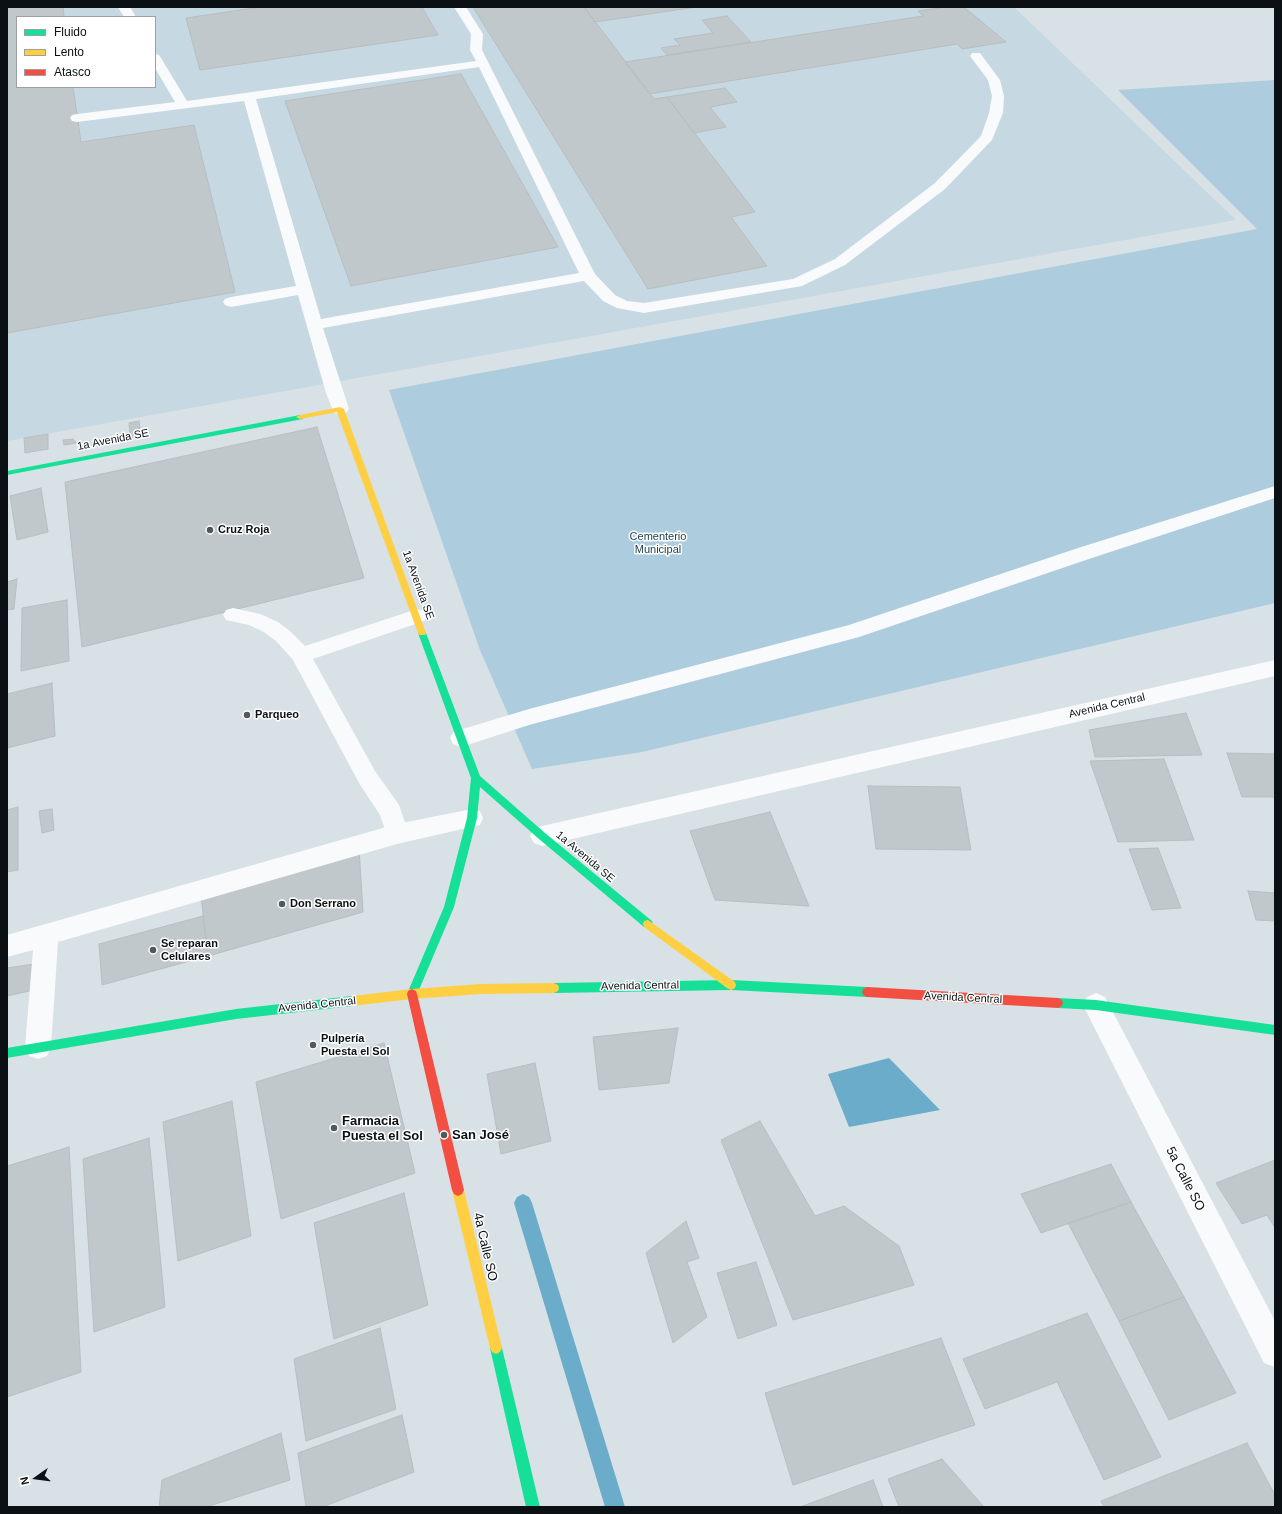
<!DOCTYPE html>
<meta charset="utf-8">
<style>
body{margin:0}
#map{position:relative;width:1282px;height:1514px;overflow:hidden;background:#d8e1e6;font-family:Arial,sans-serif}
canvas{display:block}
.frame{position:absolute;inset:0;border:8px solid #0a1013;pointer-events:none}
.legend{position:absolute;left:16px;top:16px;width:140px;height:72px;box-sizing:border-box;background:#fff;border:1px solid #9d9fa1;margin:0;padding:5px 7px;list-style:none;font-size:12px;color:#0a1013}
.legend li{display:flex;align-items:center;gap:8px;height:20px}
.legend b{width:20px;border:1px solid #9d9fa1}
.north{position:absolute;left:16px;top:1458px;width:40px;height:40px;-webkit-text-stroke:3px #fff;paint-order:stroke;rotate:256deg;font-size:11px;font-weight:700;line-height:16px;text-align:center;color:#0a1013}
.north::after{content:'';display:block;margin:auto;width:14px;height:18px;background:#0a1013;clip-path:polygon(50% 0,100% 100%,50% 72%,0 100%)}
</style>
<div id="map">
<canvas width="1282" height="1514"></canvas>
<div class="frame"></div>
<ul class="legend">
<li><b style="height:5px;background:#16e098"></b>Fluido</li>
<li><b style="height:5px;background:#ffcf43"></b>Lento</li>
<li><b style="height:5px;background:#f24e42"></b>Atasco</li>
</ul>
<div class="north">N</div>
</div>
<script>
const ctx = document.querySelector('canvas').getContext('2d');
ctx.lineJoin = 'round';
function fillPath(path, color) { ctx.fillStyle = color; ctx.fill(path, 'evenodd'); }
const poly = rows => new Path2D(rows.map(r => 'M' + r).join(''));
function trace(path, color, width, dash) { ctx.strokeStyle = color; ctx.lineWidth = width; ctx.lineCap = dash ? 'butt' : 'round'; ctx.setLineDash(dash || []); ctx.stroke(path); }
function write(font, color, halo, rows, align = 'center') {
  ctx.font = font + ' Arial,sans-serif'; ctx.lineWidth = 3; ctx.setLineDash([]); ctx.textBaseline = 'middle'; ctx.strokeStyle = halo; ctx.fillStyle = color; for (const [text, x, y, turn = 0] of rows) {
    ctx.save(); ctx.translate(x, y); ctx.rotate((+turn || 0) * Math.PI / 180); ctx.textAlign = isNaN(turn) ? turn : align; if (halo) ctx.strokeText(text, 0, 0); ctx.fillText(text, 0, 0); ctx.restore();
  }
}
fillPath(poly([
 [7,7,1014,7,1236,220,7,441],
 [17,17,155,17,155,87,17,87]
]), '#c6d8e1');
fillPath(poly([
 [1275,80,1275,603,642,752,532,769,480,650,389,390,1257,229,1118,90]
]), '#adccdd');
fillPath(poly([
 [889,1058,940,1110,849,1127,828,1074]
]), '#6aacc9');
fillPath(poly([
 [523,1194,529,1197,532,1203,625,1507,605,1507,514,1203,517,1197,523,1194]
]), '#6aacc9');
const building = poly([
 [7,7,63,7,64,17,17,17,17,87,73,87,81,142,194,125,235,292,7,333,7,7],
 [261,7,422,7,438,35,200,70,186,18,261,7],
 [473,7,584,7,654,99,667,97,755,212,731,217,767,266,648,289,473,7],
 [584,7,697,7,595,22,584,7],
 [947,7,964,7,1006,42,962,49,957,44,649,94,625,62,923,16,918,11,947,7],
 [727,16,751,42,667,55,661,48,680,45,674,39,713,33,702,20,727,16],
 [461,74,558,247,351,286,285,101,461,74],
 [725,88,737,102,710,107,726,127,694,133,667,97,725,88],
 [139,421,141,436,130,438,129,423,139,421],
 [317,427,364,578,82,647,65,482,317,427],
 [48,434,48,449,25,453,24,438,48,434],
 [73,439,77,443,64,445,63,440,73,439],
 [41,488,48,532,17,540,10,496,41,488],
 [17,579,14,609,7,610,7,582,17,579],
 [67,600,69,661,21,671,22,608,67,600],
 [52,683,55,736,7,748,7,694,52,683],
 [1186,713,1202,755,1095,757,1089,730,1186,713],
 [1227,753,1275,754,1275,797,1242,797,1227,753],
 [1164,759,1194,840,1118,842,1090,761,1164,759],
 [868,786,960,787,971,850,876,849,868,786],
 [18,807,18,870,7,872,7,810,18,807],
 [52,809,54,830,42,833,39,811,52,809],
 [770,812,809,906,715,900,690,831,770,812],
 [359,848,363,912,208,956,201,896,359,848],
 [1158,848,1181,908,1152,910,1129,849,1158,848],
 [1248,891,1275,893,1275,921,1256,920,1248,891],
 [203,916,208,956,102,985,99,944,203,916],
 [34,964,34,990,7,996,7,968,34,964],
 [678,1028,669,1083,599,1090,593,1037,678,1028],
 [384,1043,415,1173,281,1219,256,1082,384,1043],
 [535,1063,551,1141,501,1154,487,1074,535,1063],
 [232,1101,251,1236,178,1261,163,1122,232,1101],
 [760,1121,815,1216,844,1206,899,1246,914,1285,793,1320,721,1140,760,1121],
 [149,1138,165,1307,94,1332,83,1159,149,1138],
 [69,1147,81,1372,7,1397,7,1166,69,1147],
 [1275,1160,1275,1228,1267,1215,1242,1224,1216,1183,1275,1160],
 [1111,1164,1131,1202,1041,1233,1021,1194,1111,1164],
 [404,1193,428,1305,334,1339,314,1223,404,1193],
 [1131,1202,1184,1297,1119,1321,1068,1223,1131,1202],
 [686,1221,699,1258,687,1262,707,1317,673,1343,646,1253,686,1221],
 [756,1262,777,1325,738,1339,717,1273,756,1262],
 [1184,1297,1236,1393,1169,1420,1119,1321,1184,1297],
 [1087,1313,1161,1457,1104,1480,1057,1382,985,1409,963,1359,1087,1313],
 [380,1328,396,1409,306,1441,294,1359,380,1328],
 [941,1338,975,1425,793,1485,765,1393,941,1338],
 [402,1415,414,1472,322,1507,306,1507,298,1453,402,1415],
 [281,1433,290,1480,206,1507,159,1507,162,1480,281,1433],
 [1247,1443,1275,1495,1275,1507,1104,1507,1101,1501,1247,1443],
 [942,1459,984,1507,899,1507,888,1479,942,1459],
 [873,1480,883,1507,800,1507,873,1480]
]);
fillPath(building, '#c1c8cc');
trace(building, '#b7bec2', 1);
fillPath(poly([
 [118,7,130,7,136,17,124,17,118,7],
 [454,7,466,7,483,34,482,50,595,274,615,295,627,301,644,303,793,279,835,259,935,183,981,136,989,113,992,96,988,80,970,56,972,53,980,53,1000,80,1004,96,1003,113,992,140,945,189,845,265,802,286,644,313,617,308,603,301,584,281,323,328,349,409,346,413,340,414,334,413,326,393,298,295,231,307,225,305,223,302,225,299,231,297,296,286,244,101,77,122,72,121,70,118,72,115,77,114,175,102,155,68,155,54,159,55,161,58,187,101,476,61,470,50,471,34,454,7],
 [479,67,579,273,321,319,256,99,479,67],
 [1275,486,1275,498,1092,558,859,637,529,725,461,747,453,744,450,738,453,732,529,709,849,625,1078,548,1275,486],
 [233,608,260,614,278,622,290,631,305,646,417,609,424,611,427,616,424,621,313,659,375,771,399,805,409,834,405,841,397,844,389,841,380,815,359,783,293,660,276,641,264,632,249,625,226,620,223,615,226,610,233,608]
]), '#f9fafb');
fillPath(poly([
 [1275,660,1275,676,542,846,534,843,530,836,534,829,542,826,1275,660],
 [472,809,480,811,483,818,480,825,397,844,58,942,51,1047,47,1056,38,1059,29,1056,25,1047,33,950,7,957,7,935,397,824,472,809],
 [1096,993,1105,997,1275,1321,1275,1367,1264,1363,1087,1013,1083,1005,1087,997,1096,993]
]), '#f9fafb');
fillPath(poly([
 [300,415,303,415,303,419,7,475,7,471,300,415],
 [422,630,426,633,480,776,545,833,652,921,653,924,652,927,648,928,644,927,539,839,480,787,477,818,454,907,416,997,412,999,408,997,407,994,444,907,467,818,471,778,418,633,422,630],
 [731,980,867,987,871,989,872,992,871,995,867,997,731,990,554,993,550,991,549,988,550,985,554,983,731,980],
 [352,996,356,998,357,1001,356,1004,352,1006,236,1019,7,1058,7,1048,236,1009,352,996],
 [1058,998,1096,1000,1275,1025,1275,1035,1096,1010,1058,1008,1054,1006,1053,1003,1054,1000,1058,998],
 [496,1342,500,1344,502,1348,540,1507,526,1507,490,1348,492,1344,496,1342]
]), '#16e098');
fillPath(poly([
 [340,407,344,409,426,633,425,635,419,635,418,633,337,412,300,419,296,417,300,415,340,407],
 [648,920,735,982,736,985,735,988,731,990,727,988,644,927,643,924,644,921,648,920],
 [554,983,558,985,559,988,558,991,554,993,481,994,412,999,352,1006,348,1004,347,1001,348,998,352,996,412,989,481,984,554,983],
 [458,1184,462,1186,464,1190,502,1348,500,1352,496,1354,492,1352,490,1348,452,1190,454,1186,458,1184]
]), '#ffcf43');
fillPath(poly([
 [867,987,1058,998,1062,1000,1063,1003,1062,1006,1058,1008,867,997,863,995,862,992,863,989,867,987],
 [412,989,416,991,417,994,464,1190,462,1194,458,1196,454,1194,452,1190,407,994,408,991,412,989]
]), '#f24e42');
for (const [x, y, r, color] of [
 [210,530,4,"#52595d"],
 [247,715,4,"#52595d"],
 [282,904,4,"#52595d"],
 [153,950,4,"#52595d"],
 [313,1045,4,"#52595d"],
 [334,1128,4,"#52595d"],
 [444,1135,4,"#52595d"]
]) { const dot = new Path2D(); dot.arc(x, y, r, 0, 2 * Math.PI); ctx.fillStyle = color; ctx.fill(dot); trace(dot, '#fff', 1.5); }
write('11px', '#0a1013', '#fff', [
 ["1a Avenida SE",113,440,-11],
 ["1a Avenida SE",418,585,70],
 ["Avenida Central",1107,706,-13],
 ["1a Avenida SE",585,857,40],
 ["Avenida Central",640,986,-1],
 ["Avenida Central",963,998,3],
 ["Avenida Central",317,1005,-6]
]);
write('bold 11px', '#0a1013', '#fff', [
 ["Cruz Roja",218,530],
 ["Parqueo",255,715],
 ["Don Serrano",290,904],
 ["Se reparan",161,944],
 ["Celulares",161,957],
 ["Pulpería",321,1039],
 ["Puesta el Sol",321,1052]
], 'left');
write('11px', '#153c4e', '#fff', [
 ["Cementerio",658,537],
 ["Municipal",658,550]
]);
write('bold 13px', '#0a1013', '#fff', [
 ["Farmacia",342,1121],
 ["Puesta el Sol",342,1136],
 ["San José",452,1135]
], 'left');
write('13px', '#0a1013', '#fff', [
 ["5a Calle SO",1185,1179,63],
 ["4a Calle SO",485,1247,77]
]);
</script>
